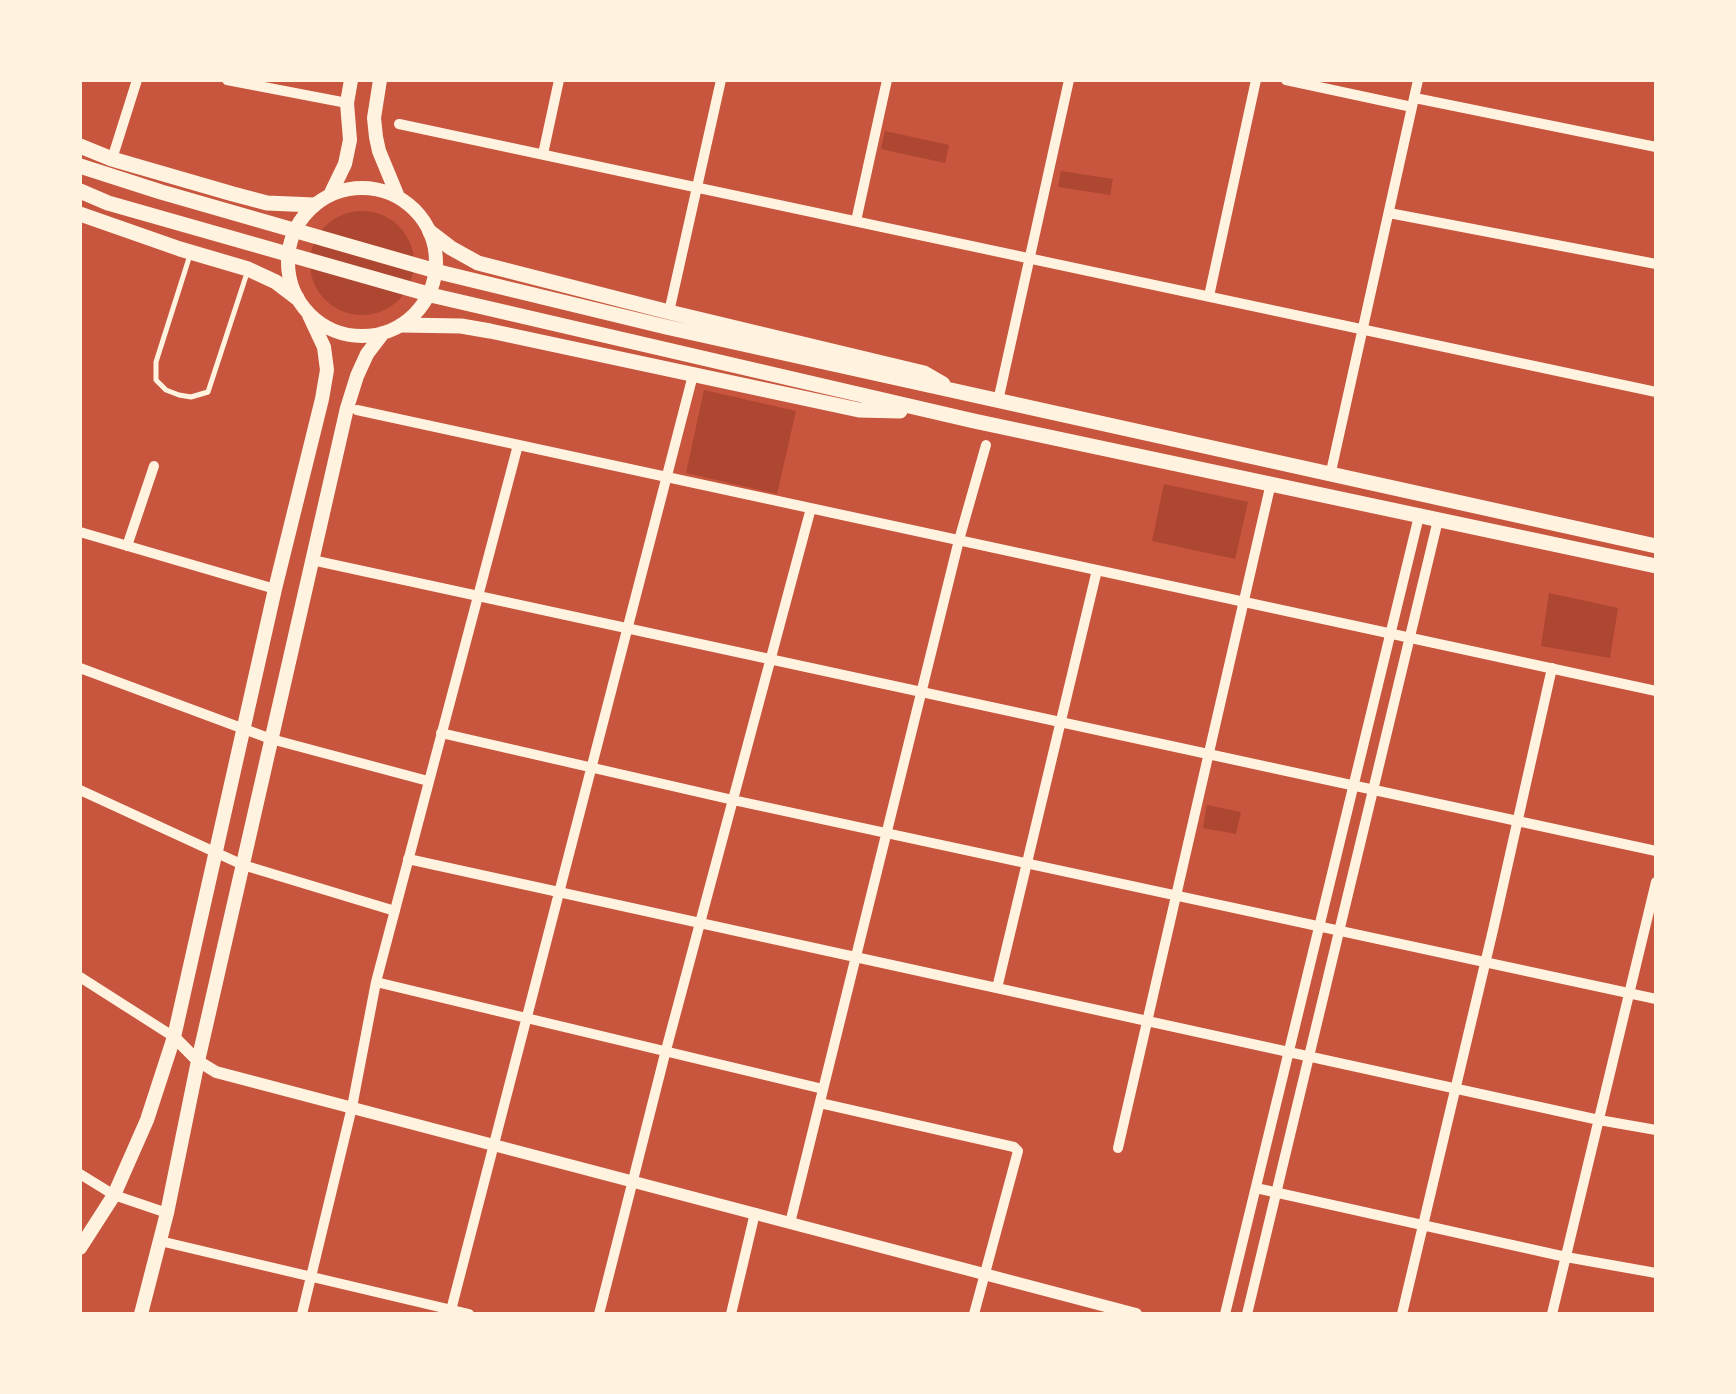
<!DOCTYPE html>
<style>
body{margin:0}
#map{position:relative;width:1736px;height:1394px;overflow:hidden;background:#c8553d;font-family:Overpass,sans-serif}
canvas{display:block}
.frame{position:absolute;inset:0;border:82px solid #fff3e0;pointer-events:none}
</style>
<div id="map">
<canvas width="1736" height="1394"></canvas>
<div class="frame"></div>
</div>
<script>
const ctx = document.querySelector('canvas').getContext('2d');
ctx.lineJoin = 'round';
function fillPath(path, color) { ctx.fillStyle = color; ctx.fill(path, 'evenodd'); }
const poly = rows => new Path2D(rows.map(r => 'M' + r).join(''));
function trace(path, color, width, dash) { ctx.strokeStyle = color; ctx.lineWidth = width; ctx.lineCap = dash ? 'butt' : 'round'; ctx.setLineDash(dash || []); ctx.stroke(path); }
fillPath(poly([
 [885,131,949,145,945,163,881,149],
 [1061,171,1113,179,1110,195,1058,187],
 '310 263a52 52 0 1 1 104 0a52 52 0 1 1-104 0Z',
 [704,390,796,411,777,494,686,473],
 [1164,484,1248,502,1235,559,1152,541],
 [1549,593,1618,608,1610,658,1541,646],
 [1207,805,1241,812,1236,834,1203,828]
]), '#ae4732');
trace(poly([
 [190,255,156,362,156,380,166,390,179,395,191,397,208,392,247,273]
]), '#fff3e0', 5);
trace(poly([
 [227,80,347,103],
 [1286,80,1412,107],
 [1415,98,1656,147],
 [399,124,1656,392],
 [543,154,559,80],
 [112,159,137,80],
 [1389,213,1656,264],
 [856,221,887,80],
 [1209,296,1256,80],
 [669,312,721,80],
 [998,401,1069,80],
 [357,410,1656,691],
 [1330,476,1418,80],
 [80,532,275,589],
 [127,546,154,466],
 [312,560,1656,851],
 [80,668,271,739,428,781],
 [441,733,733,800,1656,999],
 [80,790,243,865,395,911],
 [408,859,1599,1120,1656,1130],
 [80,977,174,1037],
 [376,982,823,1089],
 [997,988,1097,570],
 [820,1103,1014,1147,1018,1151,974,1314],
 [1118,1148,1271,483],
 [80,1174,114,1195,167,1213],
 [1256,1188,1566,1257,1656,1273],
 [790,1223,959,540,986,445],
 [160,1241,469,1314],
 [302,1314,352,1107,376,982,518,445],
 [450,1314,693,375],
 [599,1314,666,1050,811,508],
 [731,1314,755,1213],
 [1225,1314,1419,516],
 [1247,1314,1438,520],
 [1402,1314,1493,930,1552,668],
 [1552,1314,1656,882]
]), '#fff3e0', 10);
trace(poly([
 [174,1037,198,1061,216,1072,1136,1314]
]), '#fff3e0', 12);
trace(poly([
 [380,80,374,118,376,137,379,151,398,197],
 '288 262a74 74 0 1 1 148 0a74 74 0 1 1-148 0Z',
 [330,195,345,164,350,140,347,103,351,80],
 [80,1248,114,1195,147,1120,174,1037,275,589,322,399,327,370,324,347,309,315],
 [141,1314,167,1213,198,1061,347,408,357,376,367,354,383,333]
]), '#fff3e0', 14);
trace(poly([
 [80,146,112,159,233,194,267,203,314,205],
 [80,166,161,192,443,273,666,327,1656,546],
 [80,191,108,203,435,296,974,421,1656,566],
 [80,214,180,249,248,269,276,282,297,298],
 [430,232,451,248,478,263,669,312,924,373,943,384],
 [402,325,461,326,490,331,859,410,900,411]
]), '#fff3e0', 15);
</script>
